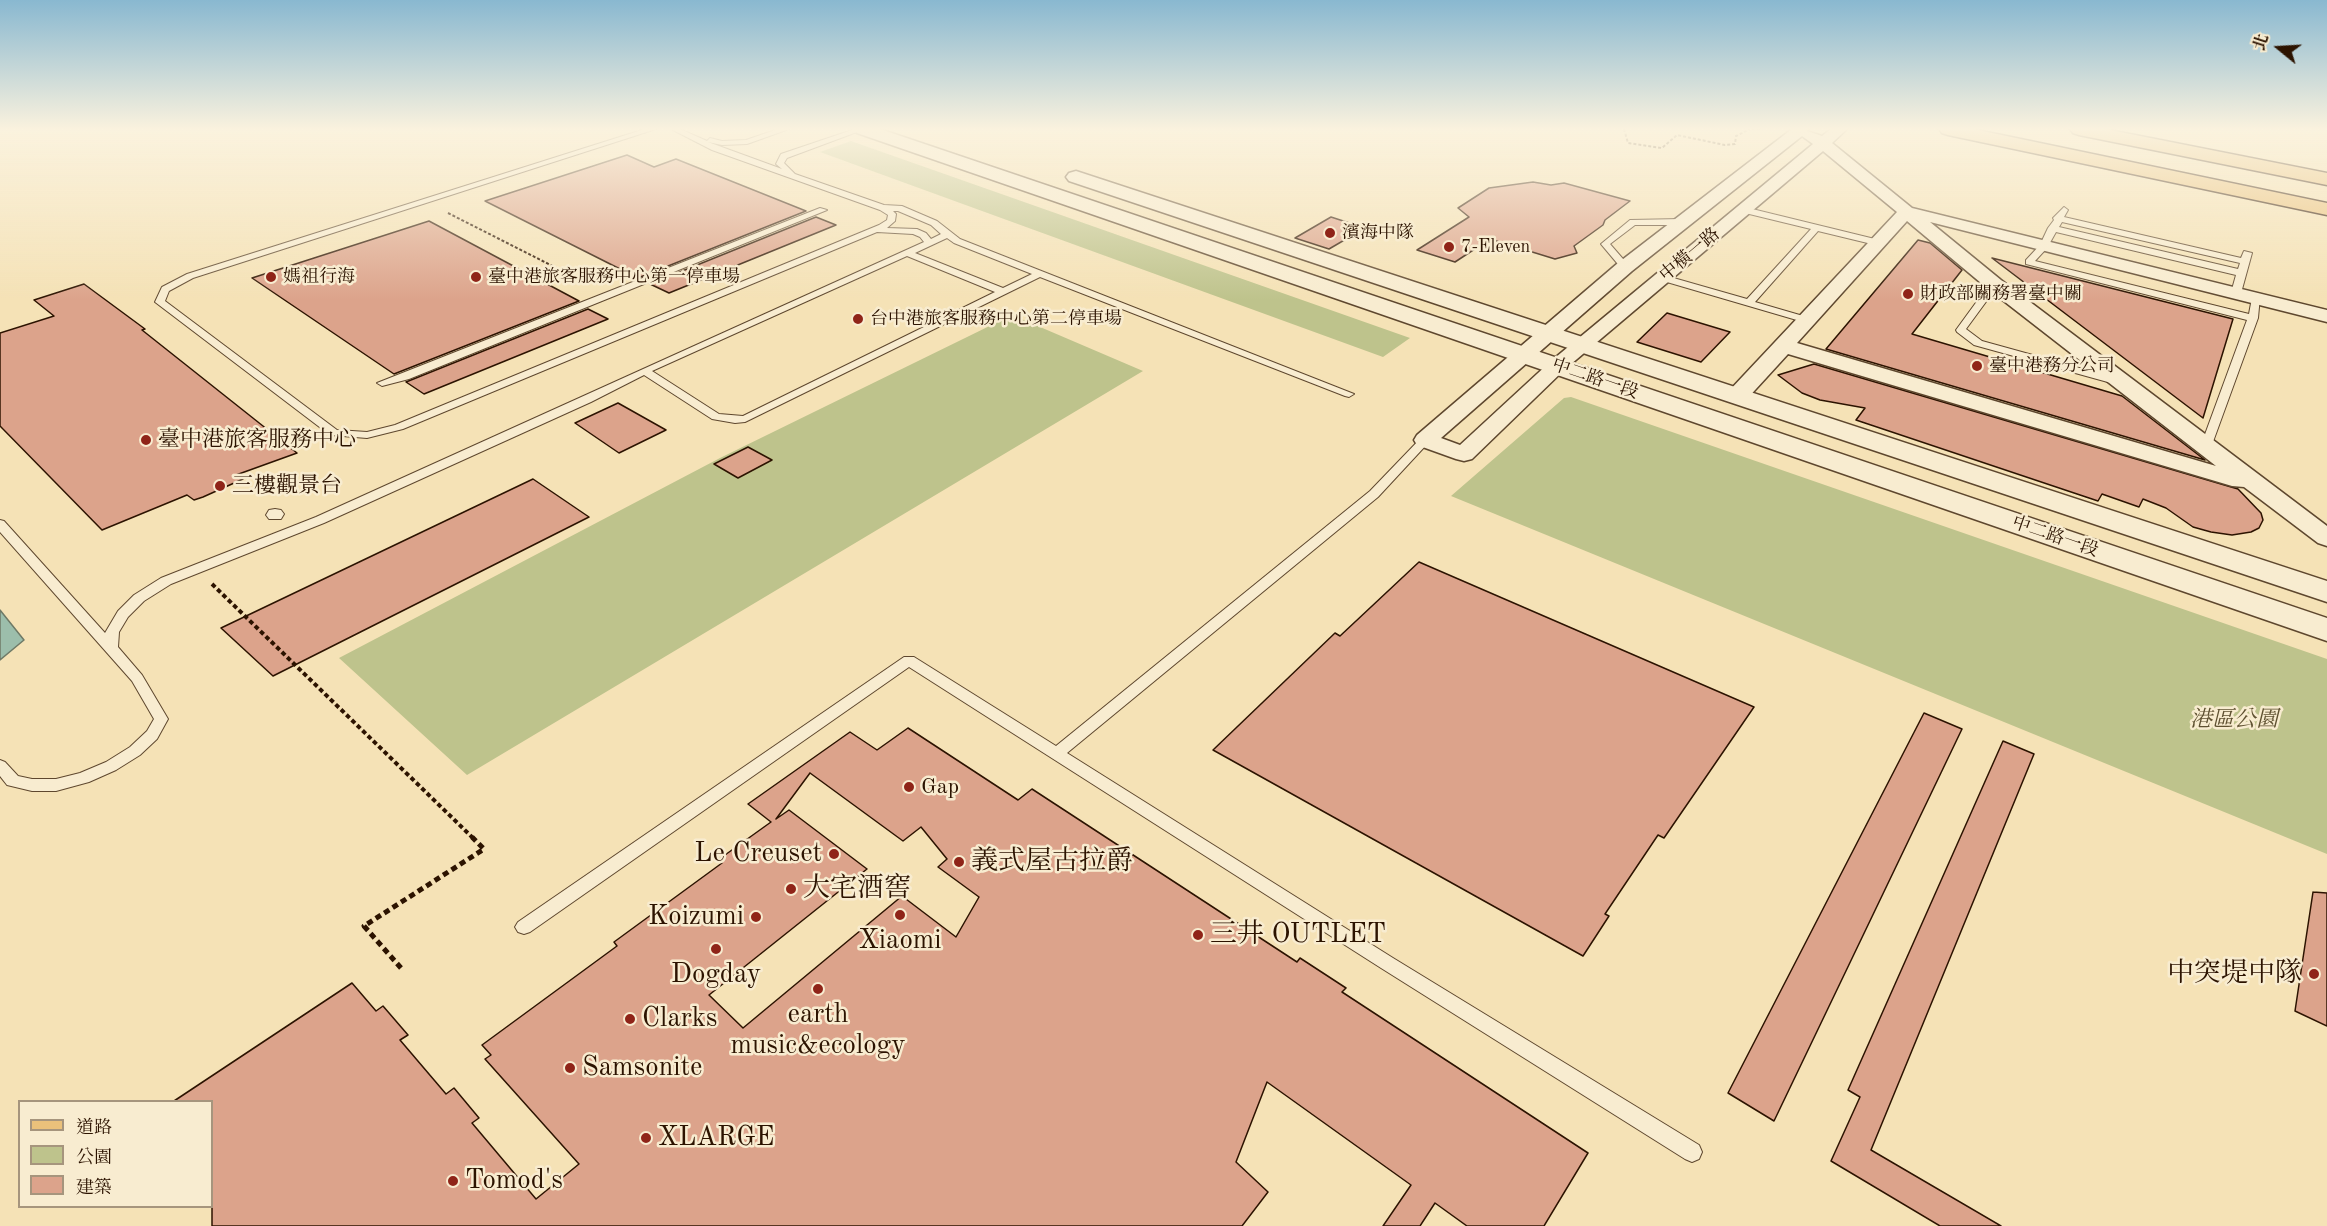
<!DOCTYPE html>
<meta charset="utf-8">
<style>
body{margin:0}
#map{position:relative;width:2327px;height:1226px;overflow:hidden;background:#f5e2b6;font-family:"Old Standard TT","Noto Serif TC",serif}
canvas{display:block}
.legend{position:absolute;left:18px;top:1100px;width:195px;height:108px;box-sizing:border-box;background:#f8ecd0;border:2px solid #a6957d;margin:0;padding:8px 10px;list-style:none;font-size:18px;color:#2c1300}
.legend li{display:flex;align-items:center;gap:12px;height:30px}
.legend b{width:30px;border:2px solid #a6957d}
.north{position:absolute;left:2249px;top:18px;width:60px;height:60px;-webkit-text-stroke:4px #f8ecd0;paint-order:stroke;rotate:288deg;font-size:16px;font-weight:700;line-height:24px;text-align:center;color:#2c1300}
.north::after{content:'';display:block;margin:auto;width:21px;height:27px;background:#2c1300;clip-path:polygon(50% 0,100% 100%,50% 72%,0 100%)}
</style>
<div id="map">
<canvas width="2327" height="1226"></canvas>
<ul class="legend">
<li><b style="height:8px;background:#eac17b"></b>道路</li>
<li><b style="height:16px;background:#bec38c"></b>公園</li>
<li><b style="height:16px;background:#dca38b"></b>建築</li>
</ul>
<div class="north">北</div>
</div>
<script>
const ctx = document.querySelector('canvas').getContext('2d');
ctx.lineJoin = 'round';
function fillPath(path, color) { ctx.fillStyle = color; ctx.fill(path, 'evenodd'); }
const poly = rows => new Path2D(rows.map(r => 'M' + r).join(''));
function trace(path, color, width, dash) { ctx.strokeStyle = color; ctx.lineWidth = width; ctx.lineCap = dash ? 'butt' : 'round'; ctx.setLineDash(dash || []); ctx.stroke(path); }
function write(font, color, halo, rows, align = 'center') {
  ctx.font = font + ' "Old Standard TT","Noto Serif TC",serif'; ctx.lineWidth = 5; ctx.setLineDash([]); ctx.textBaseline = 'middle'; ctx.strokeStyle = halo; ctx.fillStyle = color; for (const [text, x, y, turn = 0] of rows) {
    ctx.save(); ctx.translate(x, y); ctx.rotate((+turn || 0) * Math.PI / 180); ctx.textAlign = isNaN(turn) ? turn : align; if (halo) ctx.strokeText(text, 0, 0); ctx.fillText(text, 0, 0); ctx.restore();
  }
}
fillPath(poly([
 [851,141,1410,338,1383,357,820,152],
 [1012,315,1143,371,467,775,339,658,720,458],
 [1571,397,2327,659,2327,854,1451,496,1564,398]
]), '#bec38c');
const water = poly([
 [0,610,24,640,0,660,0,610]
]);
fillPath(water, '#9cbeab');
trace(water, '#6f7a67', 1.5);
const building = poly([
 [627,155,654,167,676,159,806,211,638,278,485,201,627,155],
 [1533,182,1551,185,1564,183,1630,201,1605,220,1603,225,1574,246,1577,253,1555,259,1490,239,1455,262,1417,250,1469,217,1458,208,1489,188,1533,182],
 [816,217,836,225,669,293,650,284,816,217],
 [1331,217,1365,228,1329,249,1295,238,1331,217],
 [429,221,579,301,394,374,252,278,429,221],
 [1918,240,1930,243,1962,270,1912,334,2122,396,2205,460,1826,349,1918,240],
 [1992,258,2233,319,2203,418,1992,258],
 [84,284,145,329,142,330,297,453,236,475,243,479,203,497,194,500,187,495,102,530,0,426,0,333,54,316,34,300,84,284],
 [588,309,608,319,424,394,406,382,588,309],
 [1667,313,1730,332,1701,362,1637,342,1667,313],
 [1814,364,2238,489,2261,513,2263,520,2259,528,2251,532,2232,535,2211,532,2193,527,2166,508,2143,499,2139,507,2102,494,2098,501,1856,420,1865,408,1820,400,1802,393,1778,375,1814,364],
 [618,403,666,430,619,453,575,423,618,403],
 [748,447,772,460,738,478,714,464,748,447],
 [533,479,589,517,273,676,221,628,533,479],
 [1419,562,1754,707,1664,838,1658,835,1605,914,1609,916,1583,956,1213,750,1335,633,1340,636,1419,562],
 [1924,713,1962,729,1774,1121,1728,1093,1924,713],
 [908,728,1018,800,1032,789,1297,962,1300,958,1346,988,1342,992,1588,1153,1544,1226,1467,1226,1435,1203,1420,1226,1383,1226,1411,1185,1267,1082,1236,1162,1268,1192,1242,1226,212,1226,212,1101,174,1101,352,983,376,1011,383,1006,408,1035,400,1040,446,1094,454,1088,479,1118,472,1123,536,1199,579,1164,485,1059,491,1055,482,1045,617,946,614,942,722,863,718,860,771,822,748,804,850,732,877,750,908,728],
 [810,773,903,841,921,827,947,859,938,867,979,897,956,937,902,896,743,1028,709,995,867,869,789,810,776,819,810,773],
 [2003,741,2034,754,1871,1150,2001,1226,1940,1226,1831,1161,1860,1097,1848,1090,2003,741],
 [2313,892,2327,893,2327,1026,2295,1011,2313,892]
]);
fillPath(building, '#dca38b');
trace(building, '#2c1300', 1.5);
const service = poly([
 [645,129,656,129,193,278,169,291,165,301,337,430,367,432,395,425,879,225,887,220,888,215,880,210,712,150,671,129,680,129,707,141,710,138,722,141,746,140,778,129,789,129,747,144,722,145,708,142,782,169,776,164,781,154,855,129,865,129,787,158,784,163,795,174,884,205,902,206,937,221,960,239,1354,394,1349,397,1345,396,1040,277,745,422,735,423,712,419,644,375,591,402,324,523,171,584,144,601,128,617,119,632,118,647,142,675,168,719,157,739,140,755,116,770,89,782,56,791,32,791,7,785,0,776,0,760,5,762,18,776,32,779,56,779,80,773,106,762,130,747,147,731,154,719,132,681,0,532,0,520,4,521,105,633,118,611,134,595,161,578,316,517,924,242,920,237,913,234,877,232,403,429,367,438,330,435,155,302,162,287,187,274,645,129],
 [893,211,898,211,931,225,941,234,931,239,926,233,917,229,887,228,895,221,896,214,893,211],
 [947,238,954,243,1032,274,1003,288,915,253,947,238],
 [907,256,995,292,743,416,719,414,652,371,907,256],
 [1744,207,1883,241,1884,243,1880,246,1818,231,1755,302,1810,318,1812,320,1807,323,1660,280,1658,278,1663,275,1747,299,1811,229,1741,212,1740,210,1744,207],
 [2064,207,2068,210,2064,217,2241,258,2244,251,2252,253,2241,293,2236,296,2231,293,2236,275,2056,232,2047,248,2035,261,2249,314,2252,298,2260,296,2258,318,2210,450,2202,450,2200,448,2247,320,2026,264,2026,260,2040,245,2048,228,2054,220,2053,218,2064,207],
 [2062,222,2240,263,2238,269,2059,227,2062,222],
 [820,208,827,210,409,379,382,386,377,383,820,208],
 [1630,220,1681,219,1685,222,1681,225,1635,225,1610,244,1630,267,1625,270,1622,269,1601,244,1630,220],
 [1991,282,1999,284,1966,329,1982,341,2123,380,2123,384,2115,384,1974,345,1957,332,1956,330,1991,282],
 [1425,437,1429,438,1429,442,1378,497,1067,753,1393,958,1699,1145,1702,1152,1699,1159,1692,1162,1685,1159,1381,968,909,667,530,932,524,934,518,932,515,927,518,922,904,657,914,657,1056,746,1370,491,1421,438,1425,437]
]);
const pedestrian = poly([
 [275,509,281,510,284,514,281,519,269,519,266,515,269,510,275,509]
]);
const minor = poly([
 [1792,129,1808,129,1807,131,1822,136,1831,129,1847,129,1832,143,1912,208,2327,310,2327,322,1930,222,2001,280,2327,526,2327,546,2318,543,2244,487,2232,486,1788,354,1745,401,1737,402,1729,401,1726,396,1729,391,1897,212,1823,151,1564,370,1472,459,1464,461,1456,459,1417,445,1414,440,1417,435,1618,263,1792,129],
 [1802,136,1813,144,1550,362,1460,445,1441,438,1632,271,1802,136],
 [1907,221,1987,288,2216,466,1797,343,1907,221]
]);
const tertiary = poly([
 [854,129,880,129,2327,618,2327,641,857,133,854,129],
 [1076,171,2327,581,2327,602,1069,181,1066,177,1069,173,1076,171]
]);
const primary = poly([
 [1939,129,1973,129,2327,203,2327,215,1948,135,1942,133,1939,129],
 [2070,129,2105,129,2327,173,2327,185,2079,135,2073,133,2070,129]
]);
trace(service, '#5e472e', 2);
trace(pedestrian, '#5e472e', 2);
trace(minor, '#5e472e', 3);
trace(tertiary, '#5e472e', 3);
trace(primary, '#2c1300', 3);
trace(poly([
 [1624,129,1628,143,1662,148,1677,135,1725,145,1735,144,1736,136,1750,129],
 [1752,129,1763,129],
 [448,213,588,284]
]), '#2c1300', 2, [3, 2]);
trace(poly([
 [212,584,474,839]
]), '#2c1300', 4, [4.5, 3]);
trace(poly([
 [401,968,364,926,484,849,472,837]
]), '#2c1300', 5, [6, 4]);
fillPath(service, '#f8ecd0');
fillPath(pedestrian, '#f8ecd0');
fillPath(minor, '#f8ecd0');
fillPath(tertiary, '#f8ecd0');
fillPath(primary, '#eac17b');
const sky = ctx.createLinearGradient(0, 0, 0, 300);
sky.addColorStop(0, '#89b8d0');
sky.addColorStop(0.43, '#faf2de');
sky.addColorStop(1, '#faf2de00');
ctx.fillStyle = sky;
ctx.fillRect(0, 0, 2327, 300);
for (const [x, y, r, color] of [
 [1330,233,6,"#8f2418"],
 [1449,247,6,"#8f2418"],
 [271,277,6,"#8f2418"],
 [476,277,6,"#8f2418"],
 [1908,294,6,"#8f2418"],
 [858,319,6,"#8f2418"],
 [1977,366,6,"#8f2418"],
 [146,440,6,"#8f2418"],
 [220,486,6,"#8f2418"],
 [909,787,6,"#8f2418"],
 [834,854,6,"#8f2418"],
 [959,862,6,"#8f2418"],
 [791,889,6,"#8f2418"],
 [900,915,6,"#8f2418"],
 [756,917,6,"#8f2418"],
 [1198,935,6,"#8f2418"],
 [716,949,6,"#8f2418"],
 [2314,974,6,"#8f2418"],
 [818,989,6,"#8f2418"],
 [630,1019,6,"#8f2418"],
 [570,1068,6,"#8f2418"],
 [646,1138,6,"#8f2418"],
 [453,1181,6,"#8f2418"]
]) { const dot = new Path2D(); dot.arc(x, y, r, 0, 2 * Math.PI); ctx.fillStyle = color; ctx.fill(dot); trace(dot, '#f8ecd0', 2); }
write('18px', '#2c1300', '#f8ecd0', [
 ["濱海中隊",1342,233],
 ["7-Eleven",1461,247],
 ["媽祖行海",283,277],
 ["臺中港旅客服務中心第一停車場",488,277],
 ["財政部關務署臺中關",1920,294],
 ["台中港旅客服務中心第二停車場",870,319],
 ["臺中港務分公司",1989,366]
], 'left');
write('18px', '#2c1300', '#f8ecd0', [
 ["中橫一路",1690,255,-40],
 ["中二路一段",1595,379,19],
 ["中二路一段",2055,537,19]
]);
write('22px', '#2c1300', '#f8ecd0', [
 ["臺中港旅客服務中心",158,440],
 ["三樓觀景台",232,486],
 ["Gap",921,787]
], 'left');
write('italic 22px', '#5f5131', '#f8ecd0', [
 ["港區公園",2234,720]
]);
write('27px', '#2c1300', '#f8ecd0', [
 ["Le Creuset",822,854,"right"],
 ["義式屋古拉爵",971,862],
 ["大宅酒窖",803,889],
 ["Koizumi",744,917,"right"],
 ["三井 OUTLET",1210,935],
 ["Xiaomi",900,941,"center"],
 ["中突堤中隊",2302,974,"right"],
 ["Dogday",716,975,"center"],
 ["earth",818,1015,"center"],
 ["music&ecology",818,1046,"center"],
 ["Clarks",642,1019],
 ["Samsonite",582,1068],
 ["XLARGE",658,1138],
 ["Tomod's",465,1181]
], 'left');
</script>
